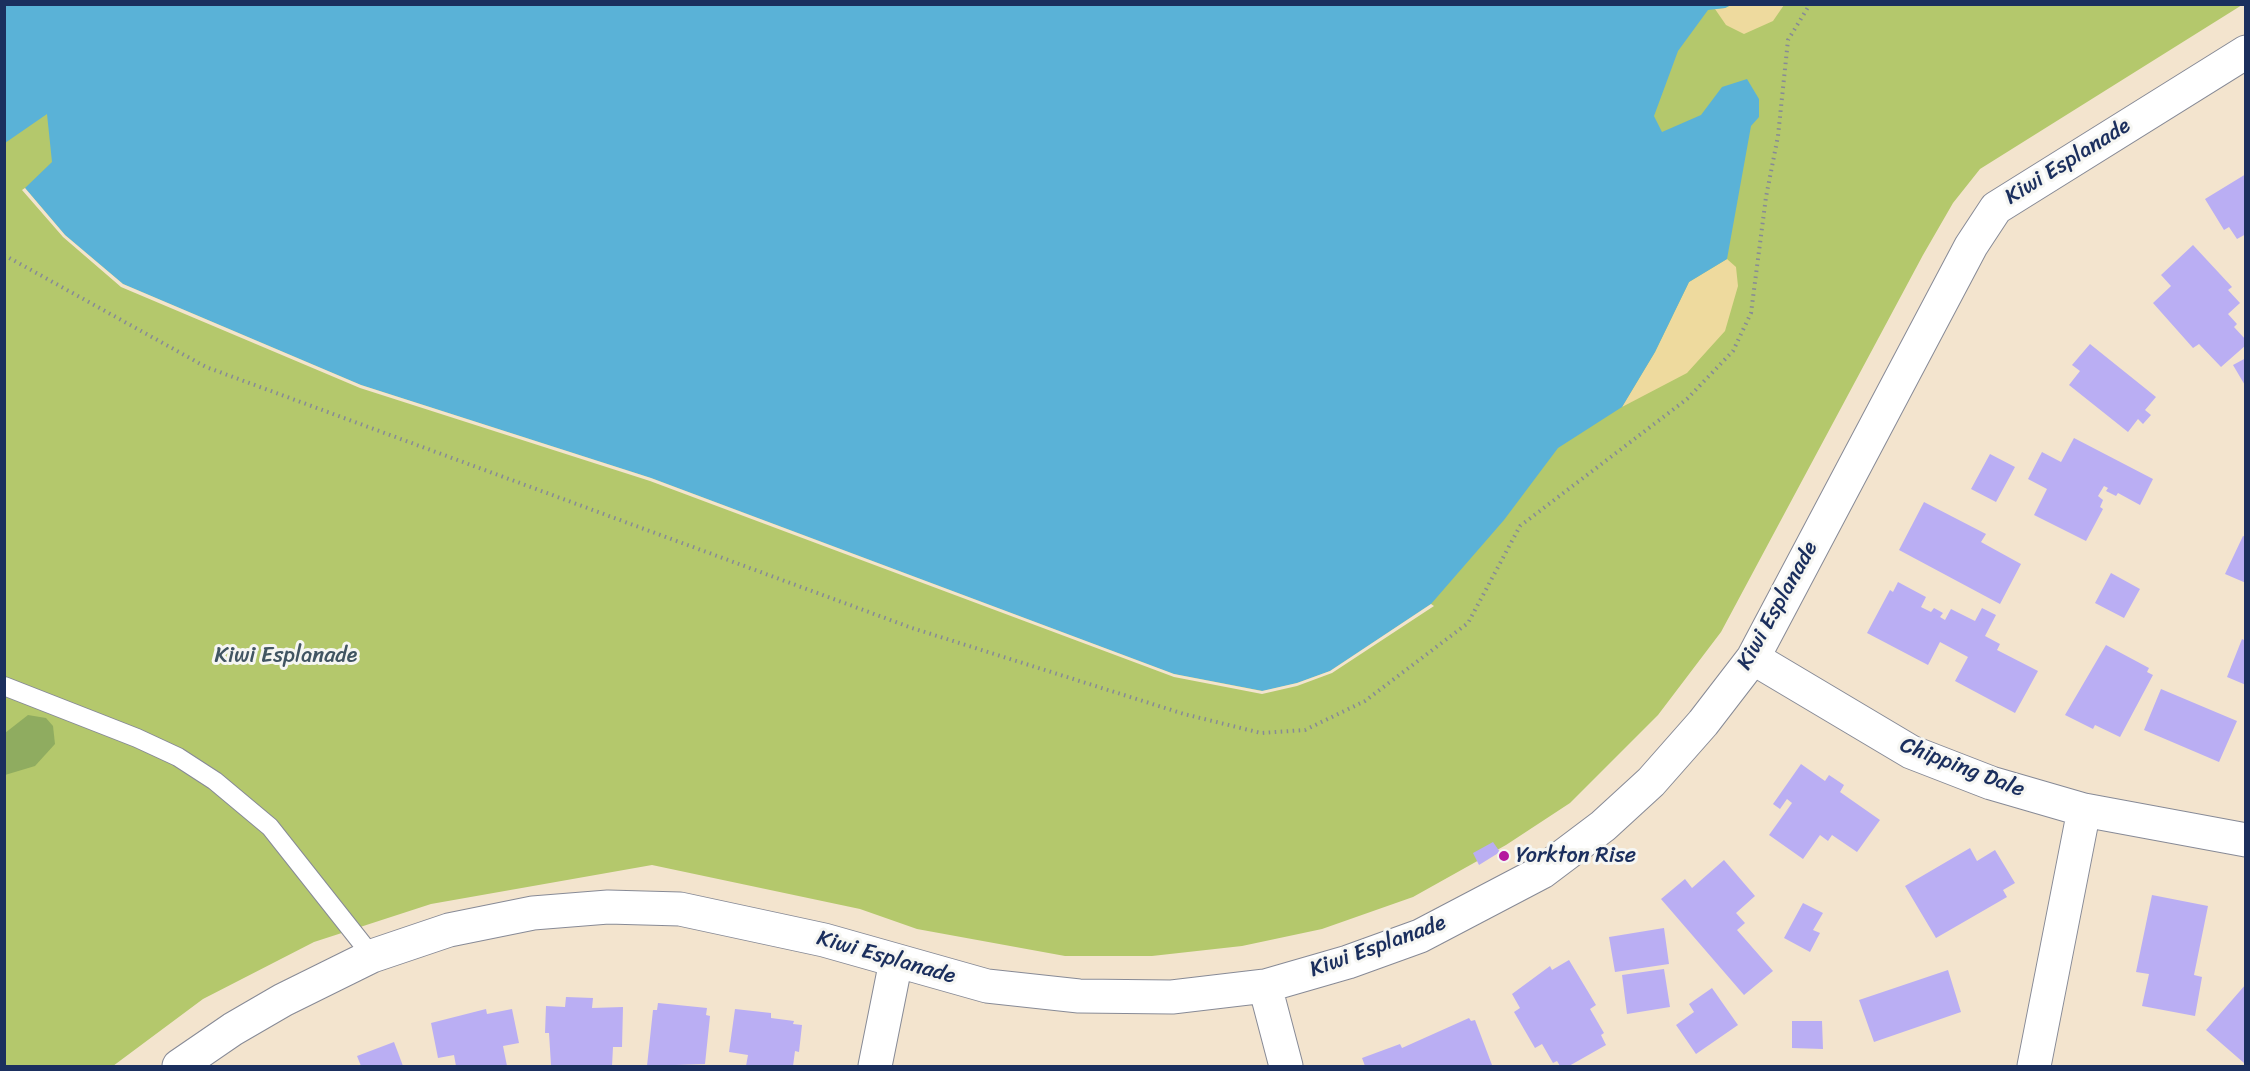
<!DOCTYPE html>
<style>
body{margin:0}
#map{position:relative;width:2250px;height:1071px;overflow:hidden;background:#f3e4ce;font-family:Sriracha,sans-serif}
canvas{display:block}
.frame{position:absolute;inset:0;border:6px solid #1b2f5e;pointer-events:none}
</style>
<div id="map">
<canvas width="2250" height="1071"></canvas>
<div class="frame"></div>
</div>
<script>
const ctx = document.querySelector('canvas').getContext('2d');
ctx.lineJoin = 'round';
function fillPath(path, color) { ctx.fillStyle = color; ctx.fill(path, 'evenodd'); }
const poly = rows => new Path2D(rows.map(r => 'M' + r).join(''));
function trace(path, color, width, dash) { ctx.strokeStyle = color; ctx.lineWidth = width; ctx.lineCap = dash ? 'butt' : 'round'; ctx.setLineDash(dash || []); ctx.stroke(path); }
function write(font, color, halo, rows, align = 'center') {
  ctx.font = font + ' Sriracha,sans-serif'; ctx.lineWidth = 6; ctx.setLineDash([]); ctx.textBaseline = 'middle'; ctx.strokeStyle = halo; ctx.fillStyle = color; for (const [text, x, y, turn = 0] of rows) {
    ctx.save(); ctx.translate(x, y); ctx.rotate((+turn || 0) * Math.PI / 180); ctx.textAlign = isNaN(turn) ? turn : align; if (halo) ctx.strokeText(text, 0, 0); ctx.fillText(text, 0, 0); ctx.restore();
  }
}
fillPath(poly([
 [4,5,2242,5,1980,169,1953,203,1923,255,1721,632,1658,715,1570,803,1506,845,1413,897,1322,929,1242,946,1152,956,1065,956,917,929,860,909,652,865,431,904,314,942,203,999,113,1066,5,1066]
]), '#b4c86c');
fillPath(poly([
 [28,715,46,718,53,726,55,744,35,766,5,775,5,733]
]), '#8fac60');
fillPath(poly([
 [1731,5,1784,5,1773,21,1744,34,1726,25,1715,9,1725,8],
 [1727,259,1736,267,1738,286,1725,331,1687,373,1622,407,1655,352,1689,282]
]), '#eeda9e');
fillPath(poly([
 [5,4,1731,5,1725,8,1708,10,1678,51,1654,116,1662,132,1701,115,1722,87,1747,79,1759,99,1759,117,1751,126,1727,259,1689,282,1655,352,1622,407,1558,448,1504,520,1431,604,1330,671,1297,683,1263,691,1174,674,651,478,361,385,123,284,65,235,25,188,52,162,47,114,5,143]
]), '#5ab2d7');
fillPath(poly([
 [25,188,65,235,123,284,361,385,651,478,1174,674,1262,691,1297,683,1330,671,1431,604,1434,606,1332,673,1297,686,1262,694,1174,677,650,481,360,388,121,287,63,237,22,190]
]), '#f3e4ce');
fillPath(poly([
 [2246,174,2246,234,2237,239,2229,227,2224,230,2205,199],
 [2193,245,2232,287,2228,290,2240,303,2228,314,2237,324,2234,327,2246,340,2246,345,2221,367,2199,344,2193,348,2153,303,2171,286,2161,275],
 [2090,344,2156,397,2145,410,2151,415,2143,424,2138,419,2128,432,2069,385,2080,371,2072,365],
 [2246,358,2246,387,2233,365],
 [2074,438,2153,479,2140,505,2118,493,2116,496,2106,491,2108,488,2104,486,2098,496,2103,500,2100,507,2103,509,2086,541,2034,515,2047,489,2028,479,2042,452,2061,462],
 [1990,454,2015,467,1996,502,1971,489],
 [1924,502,1986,534,1981,542,2021,564,2000,604,1899,550],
 [2243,536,2246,537,2246,583,2225,574],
 [2111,573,2140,589,2124,618,2095,603],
 [1898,582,1926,597,1921,607,1931,612,1934,608,1943,613,1940,617,1945,620,1951,609,1975,621,1982,608,1996,615,1985,636,2000,644,1997,650,2038,671,2015,713,1955,681,1968,657,1940,642,1928,665,1867,633,1890,590,1893,592],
 [2242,639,2246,641,2246,685,2227,677],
 [2106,645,2149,668,2147,672,2153,675,2120,737,2095,725,2093,729,2065,715],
 [2161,689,2237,721,2219,762,2144,730],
 [1801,764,1825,781,1829,775,1844,785,1840,792,1880,820,1857,852,1832,835,1828,841,1820,835,1803,859,1769,835,1792,803,1787,799,1780,809,1773,804],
 [1493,842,1500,852,1479,865,1473,853],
 [1970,848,1977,861,1995,850,2015,883,2003,890,2007,897,1936,938,1905,886],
 [1724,860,1755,896,1736,913,1745,923,1737,930,1773,971,1744,995,1661,899,1685,879,1692,888],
 [2152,895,2208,906,2194,975,2202,977,2195,1016,2142,1006,2149,974,2136,972],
 [1803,903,1823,913,1813,930,1820,933,1810,952,1784,938],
 [1664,928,1669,964,1615,972,1609,937],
 [1569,960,1596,1005,1590,1009,1604,1033,1601,1035,1606,1045,1569,1066,1560,1066,1557,1061,1553,1063,1542,1044,1535,1048,1514,1012,1520,1008,1512,994,1550,966,1552,970],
 [1664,969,1670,1007,1627,1014,1622,975],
 [1948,970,1961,1012,1874,1042,1859,1000],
 [2246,984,2246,1062,2244,1063,2206,1030],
 [1712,988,1738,1025,1696,1054,1676,1025,1694,1012,1689,1004],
 [566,997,593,998,592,1008,623,1007,622,1047,613,1047,612,1066,551,1065,549,1033,545,1033,546,1006,565,1007],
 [658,1003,707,1008,706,1015,710,1016,705,1064,647,1066,653,1010,657,1010],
 [486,1009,487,1014,512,1009,519,1043,503,1046,507,1066,456,1066,454,1055,438,1058,431,1023],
 [735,1009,771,1013,771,1018,794,1021,793,1024,802,1025,799,1052,795,1051,793,1066,746,1066,748,1055,729,1052],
 [1469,1018,1471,1021,1475,1020,1492,1065,1365,1066,1362,1058,1400,1044,1402,1048],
 [1792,1021,1822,1021,1823,1049,1792,1048],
 [394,1042,403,1066,361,1066,357,1056]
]), '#baaef3');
const lane = poly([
 [4,686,137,738,178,757,215,781,270,827,372,956]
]);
const street = poly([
 [1753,658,1911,752,1991,783,2084,810,2246,840],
 [1265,986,1286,1066],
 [179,1066,233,1029,283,1000,372,956,449,930,533,913,608,907,680,909,824,940,987,986,1079,996,1172,997,1265,986,1348,962,1420,936,1542,872,1603,826,1651,782,1703,723,1753,658,1971,246,1996,208,2246,52],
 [875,1066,896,961],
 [2034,1066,2084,810]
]);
trace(lane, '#878a96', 20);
trace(street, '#878a96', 35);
trace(poly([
 [4,255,206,367,912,628,1184,714,1261,733,1305,730,1365,701,1468,623,1520,526,1687,399,1733,351,1751,313,1766,197,1778,136,1788,40,1810,4]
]), '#878a96', 4, [1.5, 4.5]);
trace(lane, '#fff', 18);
trace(street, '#fff', 33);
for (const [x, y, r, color] of [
 [1504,856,6,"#b5179e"]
]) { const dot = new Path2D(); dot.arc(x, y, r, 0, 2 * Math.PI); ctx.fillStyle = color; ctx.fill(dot); trace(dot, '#f6f6f2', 2); }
write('22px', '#1b2f5e', '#f6f6f2', [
 ["Kiwi Esplanade",2068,162,-32],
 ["Kiwi Esplanade",1778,606,-61],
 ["Chipping Dale",1962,768,21],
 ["Kiwi Esplanade",1378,947,-20],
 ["Kiwi Esplanade",886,958,16]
]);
write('22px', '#415562', '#f6f6f2', [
 ["Kiwi Esplanade",286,656]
]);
write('22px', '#1b2f5e', '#f6f6f2', [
 ["Yorkton Rise",1516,856]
], 'left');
</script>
